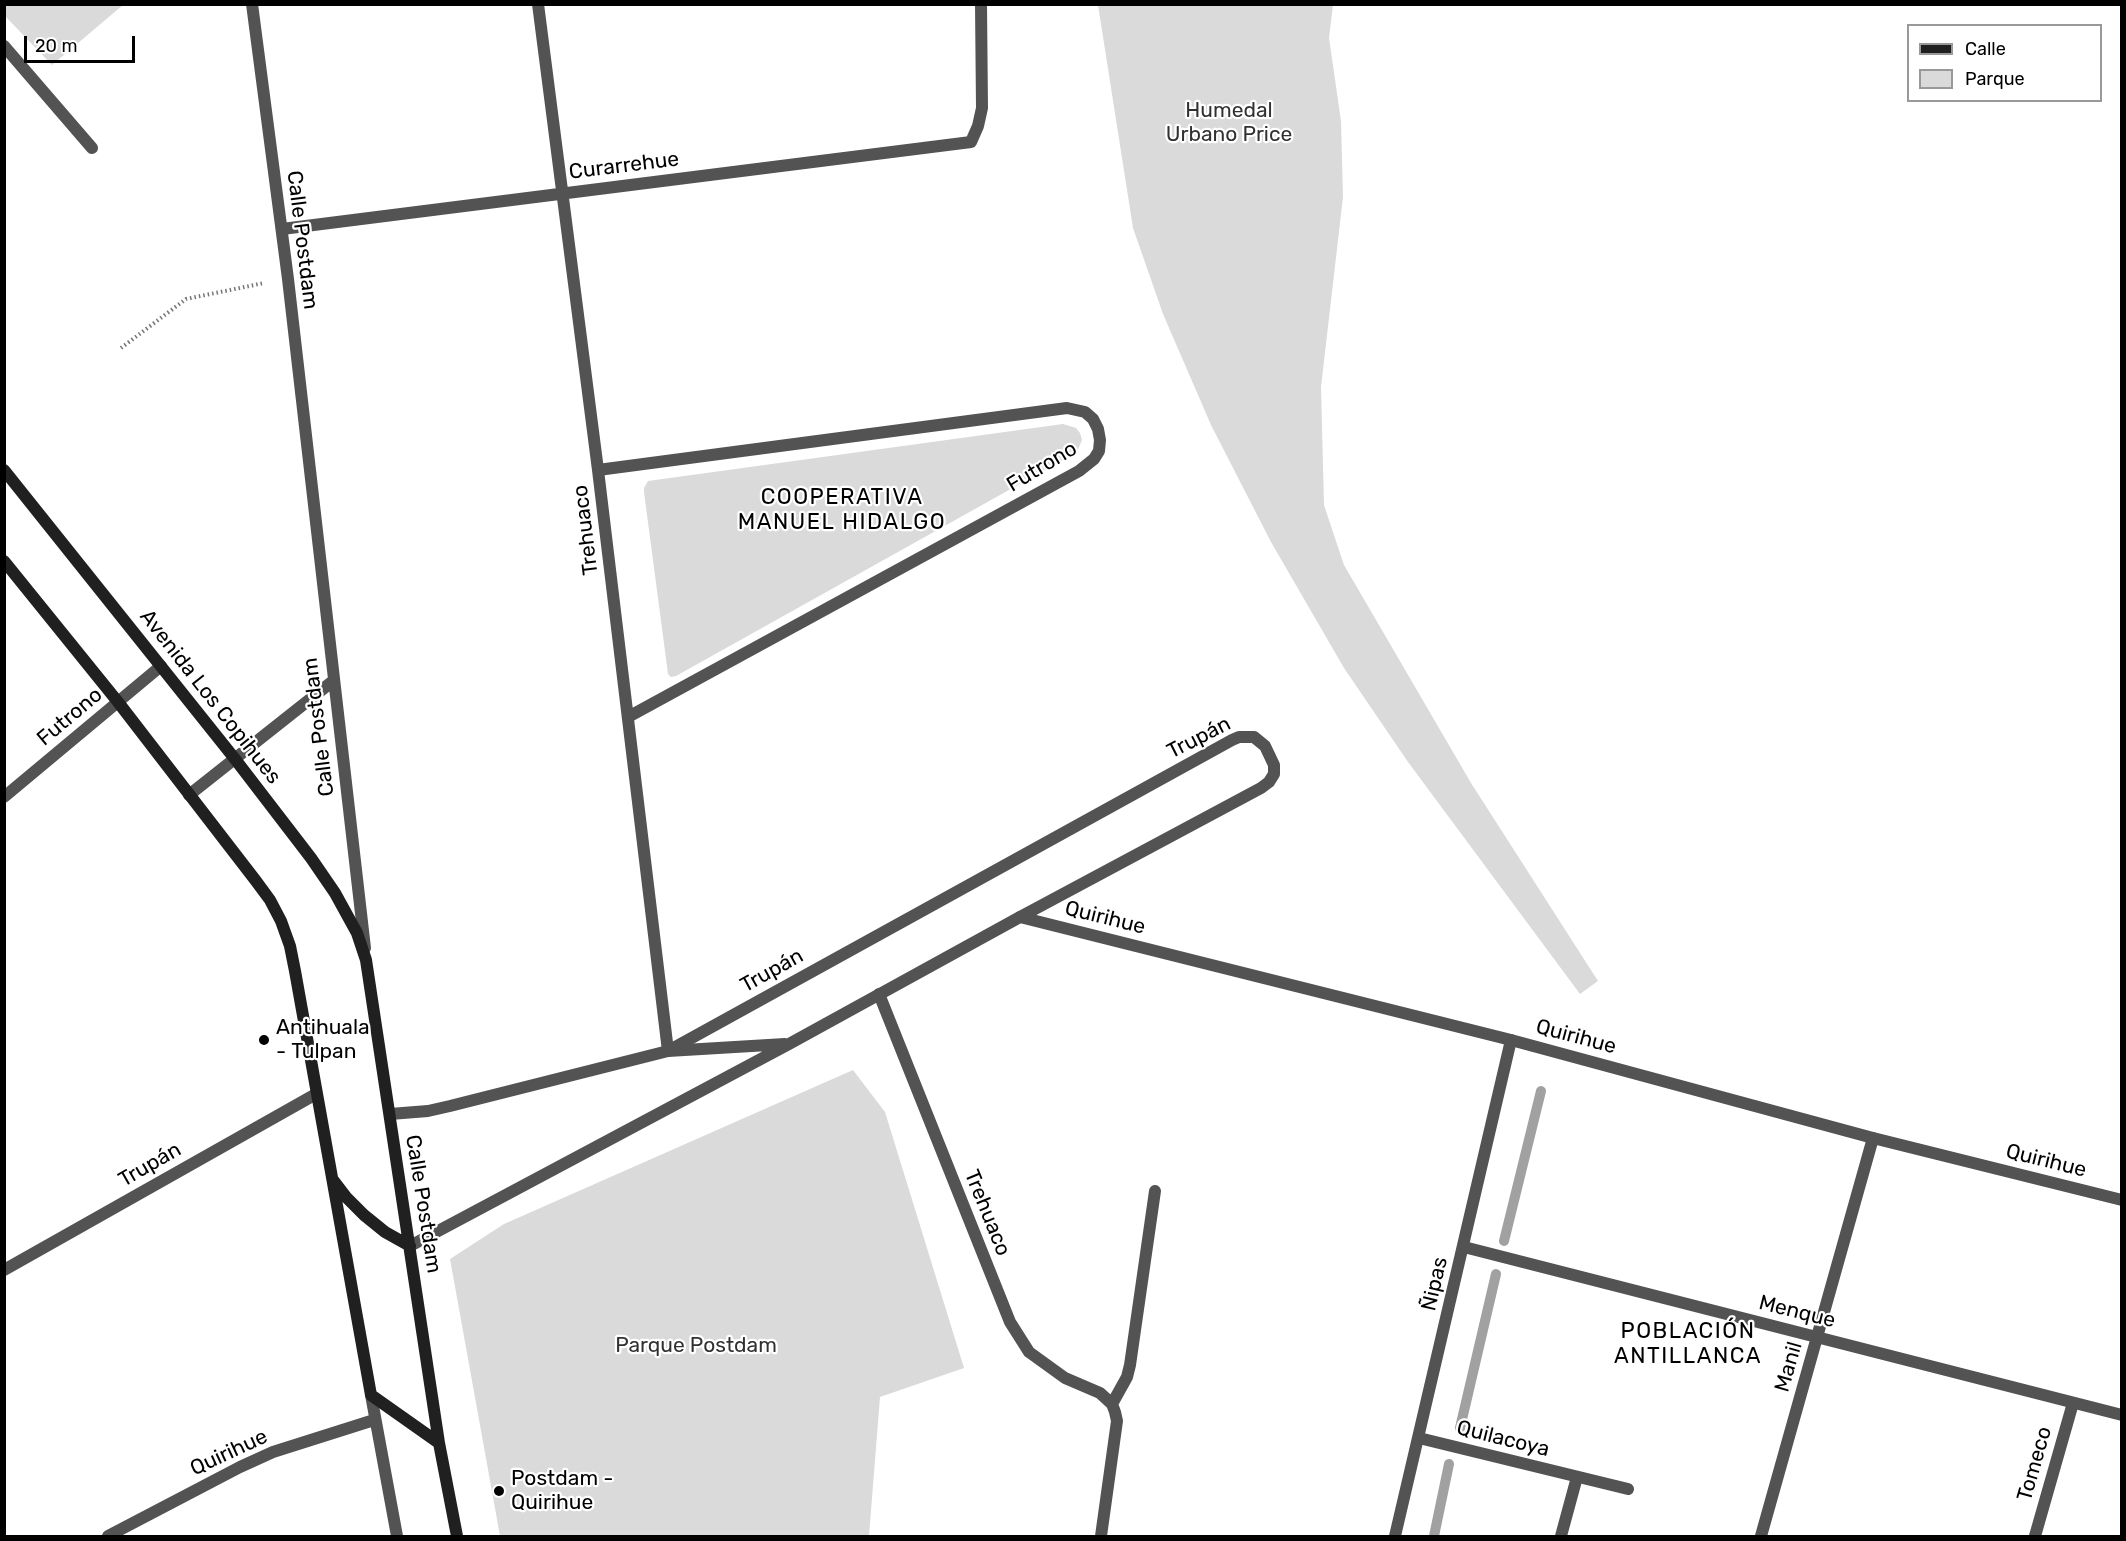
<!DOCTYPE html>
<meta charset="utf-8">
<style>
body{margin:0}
#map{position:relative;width:2126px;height:1541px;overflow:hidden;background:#fff;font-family:Rubik,sans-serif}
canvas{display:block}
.frame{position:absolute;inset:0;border:6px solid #000;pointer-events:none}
.legend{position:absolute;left:1907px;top:24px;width:195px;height:78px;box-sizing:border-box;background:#fff;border:2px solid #999;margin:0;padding:8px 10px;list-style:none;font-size:18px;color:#000}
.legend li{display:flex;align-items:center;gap:12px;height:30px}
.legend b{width:30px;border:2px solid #999}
.scale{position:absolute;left:24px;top:36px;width:111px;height:27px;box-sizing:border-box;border:3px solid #000;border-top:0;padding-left:8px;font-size:18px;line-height:21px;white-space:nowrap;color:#000;-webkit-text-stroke:4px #fff;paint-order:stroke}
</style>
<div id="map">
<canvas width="2126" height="1541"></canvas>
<div class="frame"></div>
<ul class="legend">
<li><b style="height:8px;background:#202020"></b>Calle</li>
<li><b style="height:16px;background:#dadada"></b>Parque</li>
</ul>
<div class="scale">20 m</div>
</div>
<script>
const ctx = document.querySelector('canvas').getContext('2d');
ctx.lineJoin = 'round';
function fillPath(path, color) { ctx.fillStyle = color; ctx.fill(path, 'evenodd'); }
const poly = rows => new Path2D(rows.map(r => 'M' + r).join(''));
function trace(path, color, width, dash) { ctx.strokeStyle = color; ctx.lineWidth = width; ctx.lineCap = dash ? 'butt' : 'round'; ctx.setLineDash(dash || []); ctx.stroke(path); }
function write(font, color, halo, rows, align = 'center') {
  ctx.font = font + ' Rubik,sans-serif'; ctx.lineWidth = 4.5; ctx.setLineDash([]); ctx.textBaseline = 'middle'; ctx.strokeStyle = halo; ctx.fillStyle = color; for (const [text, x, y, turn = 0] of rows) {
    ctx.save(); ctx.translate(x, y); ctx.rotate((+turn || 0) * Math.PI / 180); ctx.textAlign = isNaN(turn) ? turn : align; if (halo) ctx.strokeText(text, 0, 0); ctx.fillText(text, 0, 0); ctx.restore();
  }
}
fillPath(poly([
 [5,4,123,4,123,5,52,65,5,16],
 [1098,5,1333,5,1329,38,1341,121,1343,197,1321,387,1324,505,1344,565,1471,783,1598,981,1580,994,1408,762,1344,668,1271,542,1211,425,1163,314,1133,228],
 [1063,424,1076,428,1080,433,1082,440,1077,452,676,676,671,677,668,674,644,492,644,488,648,481],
 [853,1070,885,1112,964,1368,880,1397,869,1536,500,1536,450,1259,504,1224]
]), '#dadada');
trace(poly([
 [1504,1241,1541,1091],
 [1460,1428,1496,1274],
 [1434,1536,1449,1464]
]), '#a1a1a1', 10);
trace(poly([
 [121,348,186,299,264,283]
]), '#757575', 4, [1.5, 3]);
trace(poly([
 [538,4,598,470,668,1051,1232,740,1239,737,1254,737,1265,746,1274,765,1274,774,1269,782,1261,788,1020,917],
 [4,46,92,148],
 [282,229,971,142,978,126,982,108,981,4],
 [598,470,1067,408,1085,412,1093,419,1098,429,1100,440,1099,451,1094,459,1079,471,628,717],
 [4,797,161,666],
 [879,994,1010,1322,1029,1352,1065,1378,1100,1393,1112,1404,1115,1412,1117,1421,1101,1536],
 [1464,1247,2122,1415],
 [4,1270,316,1094],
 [371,1395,397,1536],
 [1112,1404,1127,1377,1130,1365,1155,1191],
 [1419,1438,1628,1489],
 [108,1536,240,1467,273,1452,374,1420],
 [1395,1536,1511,1040],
 [1561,1536,1577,1477],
 [1761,1536,1873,1138],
 [2035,1536,2073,1403]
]), '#535353', 12);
trace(poly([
 [252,4,288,279,365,948],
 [189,795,333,681],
 [390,1114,428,1111,450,1106,668,1051,785,1044],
 [410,1246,789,1044,1020,917,1511,1040,1873,1138,2122,1200]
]), '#535353', 12);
trace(poly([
 [4,470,235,759,311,858,335,893,357,933,366,960,439,1443,457,1536],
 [4,561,118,702,256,881,270,900,281,921,290,946,295,971,371,1395,439,1443],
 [333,1180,346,1197,364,1215,385,1232,410,1246]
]), '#202020', 12);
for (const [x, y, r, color] of [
 [264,1040,6,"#000"],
 [499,1491,6,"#000"]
]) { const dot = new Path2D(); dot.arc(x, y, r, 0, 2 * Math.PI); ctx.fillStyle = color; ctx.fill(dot); trace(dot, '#fff', 2); }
write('21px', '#313131', '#fff', [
 ["Humedal",1229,111],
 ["Urbano Price",1229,135],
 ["Parque Postdam",696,1346]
]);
write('21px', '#000', '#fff', [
 ["Curarrehue",624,166,-7],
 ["Calle Postdam",302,240,83],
 ["Futrono",1042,467,-31],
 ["Trehuaco",586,530,-97],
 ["Avenida Los Copihues",210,697,52],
 ["Futrono",70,717,-40],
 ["Calle Postdam",319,727,-97],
 ["Trupán",1199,738,-27],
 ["Quirihue",1105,918,14],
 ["Trupán",772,971,-29],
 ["Quirihue",1576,1037,15],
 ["Quirihue",2046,1161,14],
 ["Trupán",150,1165,-30],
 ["Calle Postdam",423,1204,81],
 ["Trehuaco",987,1213,68],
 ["Ñipas",1435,1284,-77],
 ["Menque",1797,1312,14],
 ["Manil",1789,1367,-74],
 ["Quilacoya",1503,1439,14],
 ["Quirihue",229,1453,-25],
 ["Tomeco",2035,1464,-74]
]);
write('21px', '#000', '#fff', [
 ["Antihuala",276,1028],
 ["- Tulpan",276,1052],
 ["Postdam -",511,1479],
 ["Quirihue",511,1503]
], 'left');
ctx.letterSpacing = '1.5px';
write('22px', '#000', '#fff', [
 ["COOPERATIVA",842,498],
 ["MANUEL HIDALGO",842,523],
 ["POBLACIÓN",1688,1332],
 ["ANTILLANCA",1688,1357]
]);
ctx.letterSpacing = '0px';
</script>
